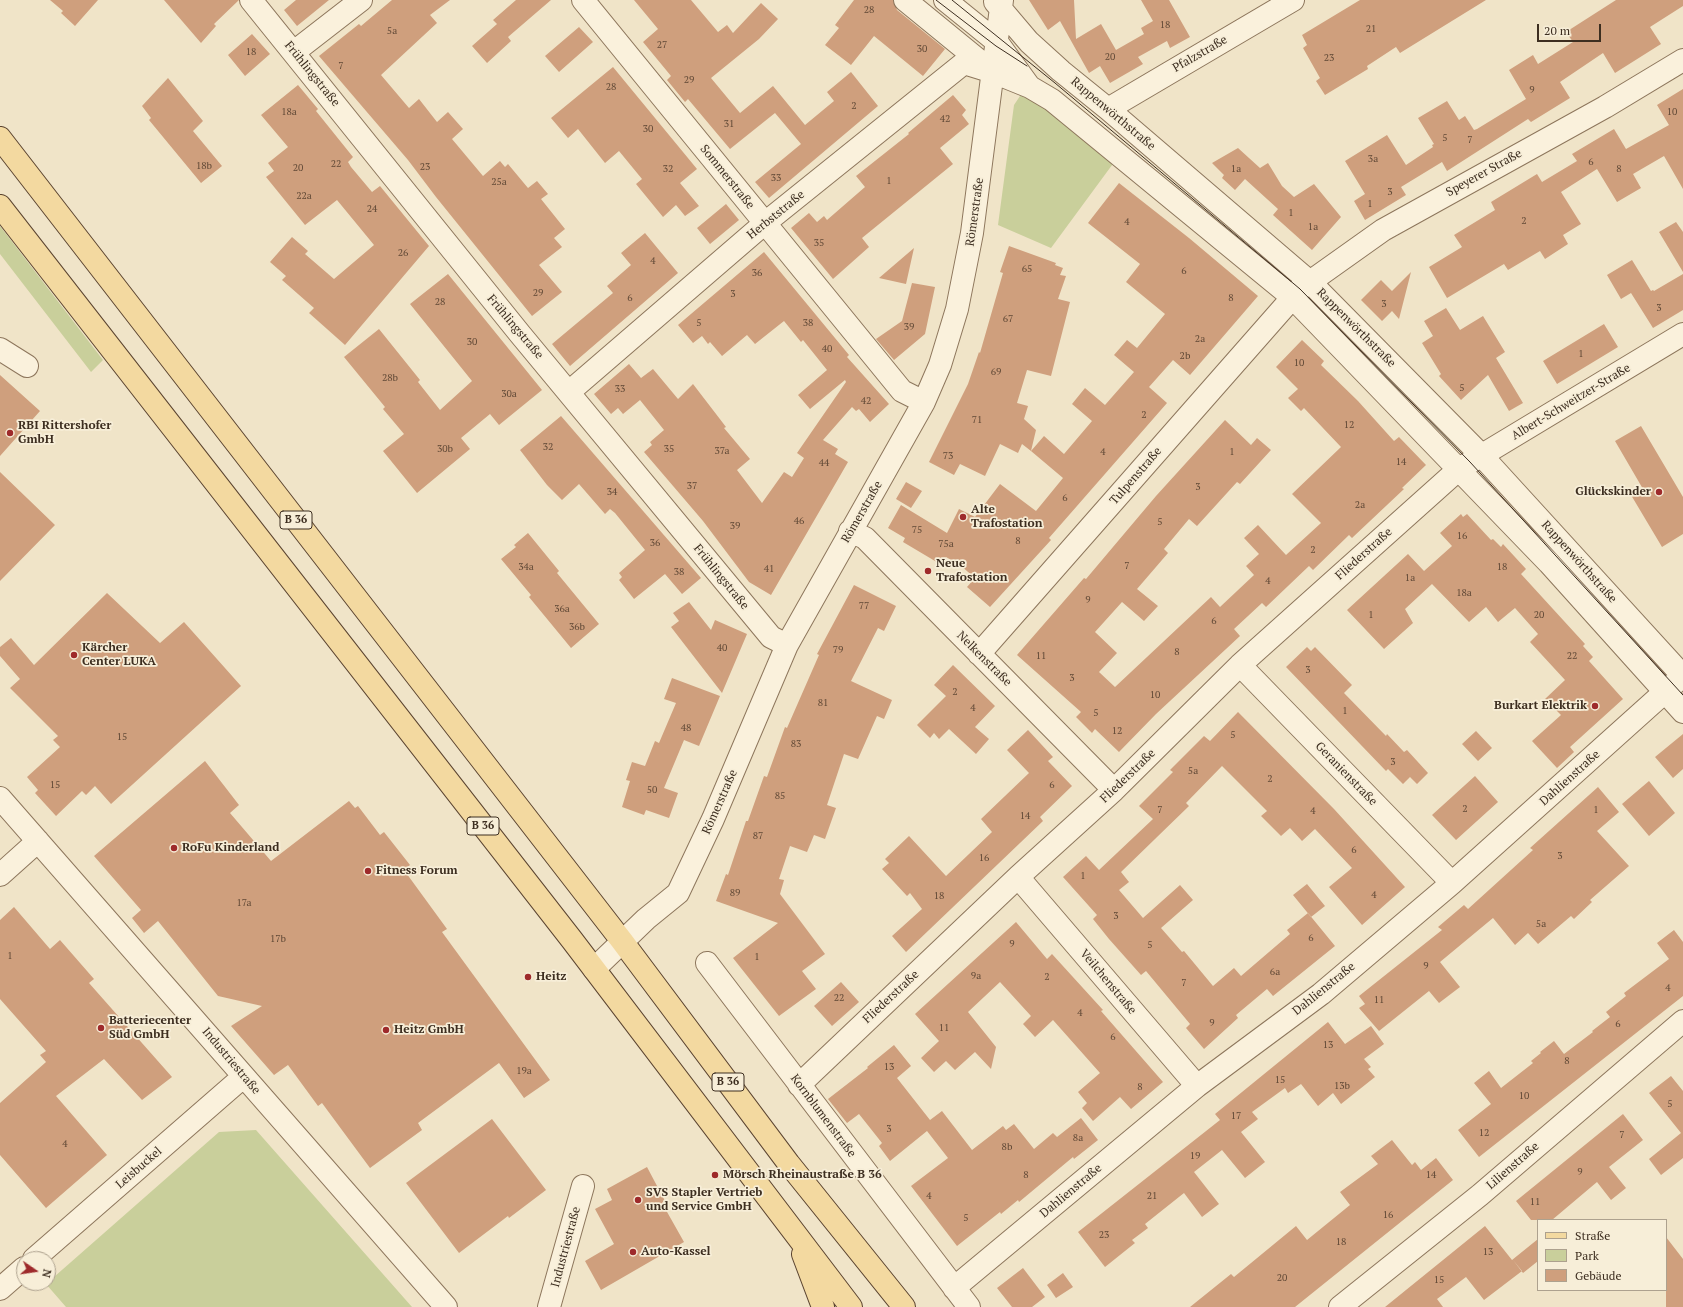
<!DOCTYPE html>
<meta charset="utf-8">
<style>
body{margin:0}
#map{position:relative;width:1683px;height:1307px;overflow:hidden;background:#f0e4c8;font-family:"PT Serif",serif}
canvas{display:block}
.legend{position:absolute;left:1537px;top:1219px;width:130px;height:72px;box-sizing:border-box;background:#f7eed8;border:1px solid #ada18e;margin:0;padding:5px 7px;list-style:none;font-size:12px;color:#3d2e20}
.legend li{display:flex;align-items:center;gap:8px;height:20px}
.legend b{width:20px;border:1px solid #ada18e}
.north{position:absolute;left:16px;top:1251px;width:40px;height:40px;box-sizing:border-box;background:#f7eed8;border:1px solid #ada18e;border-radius:50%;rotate:103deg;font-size:11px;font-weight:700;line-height:16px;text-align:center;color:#3d2e20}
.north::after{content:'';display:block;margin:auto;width:14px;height:18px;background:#9e2a2b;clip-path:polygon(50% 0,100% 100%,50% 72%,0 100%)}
.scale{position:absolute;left:1537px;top:24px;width:64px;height:18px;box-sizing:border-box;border:2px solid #3d2e20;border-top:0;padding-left:5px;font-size:12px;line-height:14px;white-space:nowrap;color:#3d2e20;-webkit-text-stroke:3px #f7eed8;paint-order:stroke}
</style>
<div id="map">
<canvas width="1683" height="1307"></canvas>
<ul class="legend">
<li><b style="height:5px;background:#f3d9a0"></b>Straße</li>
<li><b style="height:11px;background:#c9cf9b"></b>Park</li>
<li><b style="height:11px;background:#cf9f7d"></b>Gebäude</li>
</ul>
<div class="north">N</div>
<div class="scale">20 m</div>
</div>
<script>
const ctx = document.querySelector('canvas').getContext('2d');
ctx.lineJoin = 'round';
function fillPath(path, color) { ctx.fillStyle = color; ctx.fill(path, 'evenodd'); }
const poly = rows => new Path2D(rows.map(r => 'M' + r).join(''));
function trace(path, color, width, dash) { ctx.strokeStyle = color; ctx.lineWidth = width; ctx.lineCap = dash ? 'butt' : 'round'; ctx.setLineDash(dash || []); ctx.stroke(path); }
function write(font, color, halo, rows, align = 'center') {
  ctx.font = font + ' "PT Serif",serif'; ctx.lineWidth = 3.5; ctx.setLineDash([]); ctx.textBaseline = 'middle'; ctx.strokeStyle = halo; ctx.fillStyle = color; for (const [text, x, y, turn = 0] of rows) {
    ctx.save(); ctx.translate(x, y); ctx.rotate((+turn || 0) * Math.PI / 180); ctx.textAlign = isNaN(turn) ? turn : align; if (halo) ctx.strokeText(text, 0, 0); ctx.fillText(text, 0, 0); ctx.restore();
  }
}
fillPath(poly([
 [1022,93,1037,98,1115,161,1051,248,998,225,1014,105],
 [0,226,103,360,91,372,0,254],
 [256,1130,412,1307,66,1307,46,1284,219,1132]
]), '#c9cf9b');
fillPath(poly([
 [50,0,98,0,75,26,61,13,63,11],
 [164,0,239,0,214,24,216,26,201,43],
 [296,0,329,0,297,26,284,10],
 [392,0,450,0,430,15,437,23,381,75,409,108,419,99,437,122,448,112,463,129,452,139,483,176,500,161,505,167,508,164,528,188,537,181,548,194,541,199,565,229,554,238,562,247,539,265,562,292,532,316,436,197,408,160,319,56,359,24,361,26],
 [516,0,551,0,508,37,511,41,487,63,472,46,497,24,493,20],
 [634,0,691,0,718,32,727,25,733,33,761,3,778,19,759,39,711,78,740,113,773,86,805,125,834,101,827,92,851,72,878,106,769,198,755,182,801,144,775,113,730,149,688,99,685,102,667,80,671,76,643,42,658,29],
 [854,0,893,0,897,10,945,49,923,76,874,36,851,65,825,45,839,28,835,25],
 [1029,0,1074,0,1076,39,1101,24,1116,50,1144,34,1141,28,1153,21,1141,0,1169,0,1190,37,1170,48,1167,41,1138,57,1143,64,1110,83,1100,66,1089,73,1060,21,1048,30],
 [1360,0,1486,0,1400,53,1396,47,1367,66,1368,69,1325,95,1316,81,1320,78,1303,48,1307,45,1302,35],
 [1616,0,1683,0,1683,6,1650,27,1661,44,1615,73,1603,53,1560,82,1570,98,1531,122,1528,119,1447,171,1442,162,1401,187,1406,195,1365,220,1354,201,1365,194,1345,161,1387,135,1406,165,1433,147,1432,145,1434,144,1418,118,1447,101,1459,120,1465,116,1474,130,1477,129,1526,99,1509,70,1533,55,1538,64,1573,42,1566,32],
 [579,27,593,42,559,72,545,56],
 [252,34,270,54,245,76,228,55],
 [613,67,697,169,680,183,699,206,685,216,676,205,663,217,636,184,642,179,619,151,605,163,578,129,568,138,551,118],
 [168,78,203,121,193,131,222,166,201,183,149,120,151,118,142,106],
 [298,85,318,109,316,111,353,157,348,162,351,167,372,192,380,186,429,246,345,345,309,313,314,308,282,280,286,276,270,262,292,237,308,251,305,254,334,279,374,245,337,200,305,225,266,177,274,171,268,163,288,147,261,115],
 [1683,89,1683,189,1664,156,1633,174,1641,188,1617,202,1597,169,1561,192,1581,224,1563,235,1568,244,1545,259,1540,251,1508,270,1504,264,1447,298,1429,267,1462,247,1454,235,1495,210,1491,202,1537,174,1542,182,1577,161,1572,154,1614,129,1626,149,1669,125,1657,105],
 [953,95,966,110,962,115,969,124,940,148,953,164,862,238,869,247,833,279,791,228,809,213,817,222,824,216,827,220,865,187,856,176,909,134,908,133],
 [1238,148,1260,168,1268,163,1282,186,1294,197,1314,184,1341,217,1312,250,1273,215,1278,209,1245,179,1235,190,1222,178,1224,175,1212,163],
 [1119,183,1189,238,1258,296,1190,375,1173,360,1149,387,1167,403,1049,538,1051,540,990,607,967,587,975,578,960,565,946,557,940,564,903,542,905,538,888,528,901,505,947,533,959,509,975,517,1000,484,1036,511,1063,478,1031,451,1044,436,1064,454,1092,421,1072,404,1085,388,1105,405,1134,372,1114,355,1127,340,1137,348,1165,314,1126,282,1140,264,1088,223],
 [726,204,739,220,710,244,697,228],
 [1676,222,1683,232,1683,272,1659,232],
 [645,233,678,273,570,366,552,344,613,293,607,286,631,265,621,253],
 [1009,246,1056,263,1055,265,1063,268,1060,275,1066,276,1058,299,1070,302,1051,376,1027,370,1017,403,1028,406,1024,419,1036,430,1031,451,1022,444,1018,453,1000,444,985,476,960,464,954,475,929,462,968,384,979,352,980,353,1003,273,1000,272],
 [914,248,906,284,879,278],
 [764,252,849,355,847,357,889,404,870,422,859,409,856,411,852,407,823,440,838,449,835,454,848,462,771,595,749,582,703,521,644,452,652,445,650,442,664,430,640,400,623,414,618,408,611,414,594,394,629,364,641,378,653,369,678,399,693,384,726,427,724,428,750,459,737,470,762,503,784,472,792,477,804,458,797,453,846,382,845,380,810,409,798,395,827,370,803,340,801,342,784,321,755,344,747,335,722,356,710,342,708,344,702,336,693,343,678,325],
 [1632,260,1651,291,1653,290,1654,291,1683,274,1683,310,1653,328,1631,293,1621,299,1607,275],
 [1411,272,1399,319,1392,311,1382,321,1361,300,1381,280,1392,291],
 [448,274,542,390,499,425,490,414,461,438,470,449,417,493,383,451,404,434,383,409,385,407,344,357,379,329,420,380,418,382,440,410,472,381,410,304],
 [912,283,935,287,925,334,894,360,876,339,902,321],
 [1446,308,1460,330,1483,316,1505,352,1496,358,1523,403,1509,411,1488,375,1461,400,1439,376,1441,374,1422,343,1433,336,1424,321],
 [1604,324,1618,347,1557,384,1543,361],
 [1302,340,1324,361,1321,365,1358,401,1394,441,1399,437,1426,465,1402,488,1404,489,1352,538,1349,535,1313,570,1309,566,1266,607,1262,603,1234,629,1240,636,1156,714,1119,752,1095,729,1092,733,1076,717,1081,712,1017,655,1084,578,1086,579,1156,496,1225,420,1251,445,1257,438,1271,450,1240,484,1237,482,1197,526,1189,519,1164,549,1168,553,1137,589,1158,606,1144,621,1122,602,1095,632,1117,653,1099,672,1115,687,1211,597,1220,607,1254,575,1246,566,1259,554,1244,538,1258,525,1286,555,1321,523,1292,494,1341,447,1304,408,1301,411,1288,398,1298,389,1276,367],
 [0,375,40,411,0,456],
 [561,416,701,578,682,594,665,574,634,599,619,580,622,577,619,573,645,550,615,513,610,509,605,514,579,484,562,500,547,485,520,450],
 [1641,426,1683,497,1683,534,1662,547,1631,495,1643,489,1615,441],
 [0,472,55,525,0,581],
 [906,482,922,491,911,508,896,499],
 [1461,514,1463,517,1467,514,1491,540,1493,539,1501,547,1503,544,1526,569,1521,574,1585,644,1583,646,1593,657,1589,661,1623,699,1570,747,1574,752,1557,768,1532,741,1561,715,1545,699,1565,680,1530,642,1538,634,1515,608,1498,622,1486,607,1469,622,1432,584,1405,609,1413,623,1384,649,1347,610,1408,554,1424,571,1452,546,1440,533],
 [528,533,559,571,557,573,599,624,571,648,529,597,531,595,501,559,516,547,514,545],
 [854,585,896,606,884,631,878,628,851,681,892,700,884,719,877,716,858,759,844,754,827,805,836,808,825,839,814,835,807,852,790,846,779,879,784,880,780,894,825,954,802,971,816,989,779,1016,733,958,778,923,716,901,726,874,728,875,746,821,748,821,764,776,767,777,785,727,787,728,819,655,817,654],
 [107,593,160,643,184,622,241,686,111,804,95,786,86,795,82,791,56,816,35,793,38,790,27,777,60,747,53,740,58,736,10,688,20,679,0,656,0,647,11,638,34,665],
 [689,602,711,630,715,620,747,634,722,693,671,627,679,621,673,613],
 [1307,647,1311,651,1315,647,1352,685,1344,693,1386,736,1387,734,1404,752,1407,750,1428,773,1417,784,1410,777,1403,784,1388,769,1386,771,1286,667],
 [953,665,995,706,975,727,989,739,976,754,949,729,939,739,934,733,930,738,917,725,946,696,934,685],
 [672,678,720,696,699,746,684,740,664,788,678,793,669,818,646,810,644,815,622,807,630,781,626,780,632,762,645,766,655,741,659,743,676,703,664,699],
 [1238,712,1334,809,1405,887,1362,925,1329,887,1352,868,1315,829,1302,841,1290,828,1281,836,1261,816,1267,811,1222,766,1186,803,1189,806,1121,872,1129,882,1119,890,1143,918,1180,885,1193,900,1161,928,1182,952,1184,951,1213,986,1234,968,1241,976,1290,934,1287,930,1308,913,1335,946,1273,996,1267,989,1236,1015,1238,1018,1204,1049,1186,1028,1190,1024,1146,971,1141,975,1109,939,1093,919,1097,915,1063,877,1086,856,1099,870,1153,819,1139,806,1173,772,1170,770,1204,736,1210,741],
 [1028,730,1053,757,1048,761,1072,786,1040,817,1043,821,906,952,892,936,922,909,910,893,907,896,882,869,889,863,885,859,909,836,946,876,992,832,981,819,1029,773,1007,750],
 [1476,731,1492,748,1478,761,1462,744],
 [1683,734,1683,769,1673,778,1655,757],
 [205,761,239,805,230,813,271,861,349,801,355,808,358,806,380,835,384,832,410,865,404,870,447,929,442,932,550,1080,524,1098,499,1063,418,1123,422,1130,370,1168,322,1103,318,1106,288,1065,274,1075,231,1026,262,1006,218,996,158,921,144,933,132,918,141,910,94,856],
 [1475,776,1498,802,1456,840,1432,815],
 [1649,781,1675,813,1649,836,1622,804],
 [1598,787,1619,812,1597,831,1629,866,1590,900,1592,902,1574,919,1571,916,1538,944,1528,933,1515,945,1493,918,1440,962,1460,987,1439,1003,1429,991,1379,1031,1359,1008,1365,1004,1359,996,1442,930,1438,927,1464,905,1468,909,1533,850,1530,848],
 [1307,884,1325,906,1311,917,1293,895],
 [14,907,50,949,60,940,94,979,89,983,172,1077,142,1100,104,1059,56,1096,107,1155,46,1208,0,1155,0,1103,46,1062,40,1055,46,1051,0,999,0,920],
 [1016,922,1047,959,1052,954,1103,1010,1101,1011,1163,1082,1131,1109,1120,1097,1093,1121,1082,1108,1087,1103,1078,1092,1100,1073,1053,1020,1035,1037,1023,1024,1031,1016,1000,982,968,1012,996,1047,991,1069,975,1052,955,1070,946,1061,934,1072,921,1058,939,1041,915,1014],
 [1674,930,1683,942,1683,996,1479,1157,1458,1130,1491,1104,1474,1083,1489,1071,1501,1088,1533,1063,1531,1061,1541,1053,1540,1052,1554,1041,1564,1054,1593,1032,1592,1031,1610,1017,1606,1012,1626,996,1624,993,1669,959,1657,943],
 [841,982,859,1002,832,1026,814,1006],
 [1328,1022,1345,1044,1371,1026,1384,1044,1364,1059,1371,1067,1368,1069,1375,1077,1341,1104,1333,1093,1318,1106,1301,1084,1288,1093,1285,1088,1252,1112,1258,1119,1241,1132,1265,1162,1245,1178,1222,1150,1194,1172,1219,1204,1202,1217,1184,1193,1145,1224,1148,1228,1132,1240,1135,1243,1105,1267,1078,1232,1220,1120,1215,1114],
 [894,1045,911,1066,897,1078,930,1120,942,1111,972,1150,1003,1126,1006,1130,1014,1124,1034,1149,1053,1133,1057,1137,1081,1118,1098,1140,1074,1159,1073,1157,1019,1202,1018,1200,1001,1214,1000,1212,957,1246,911,1186,948,1158,927,1131,890,1161,879,1146,882,1143,859,1114,847,1123,828,1099,868,1068,867,1067],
 [1671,1076,1683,1091,1683,1158,1661,1175,1649,1159,1681,1133,1649,1093],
 [1623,1114,1643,1140,1609,1167,1626,1188,1611,1200,1597,1182,1552,1220,1531,1220,1516,1201],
 [492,1119,546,1190,509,1218,508,1216,459,1253,406,1183],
 [1392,1140,1412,1165,1415,1162,1421,1170,1436,1158,1453,1180,1295,1307,1190,1307,1231,1274,1234,1277,1296,1226,1307,1240,1350,1205,1340,1192,1378,1164,1371,1156],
 [647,1167,665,1201,662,1203,684,1242,601,1290,585,1261,614,1244,595,1209,612,1200,607,1189],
 [1485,1226,1512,1260,1538,1239,1538,1261,1523,1273,1513,1260,1522,1271,1484,1300,1466,1277,1437,1299,1443,1307,1385,1307],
 [1666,1237,1683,1259,1683,1307,1666,1307],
 [1023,1268,1045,1297,1032,1307,1012,1307,997,1288],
 [1063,1273,1073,1287,1056,1298,1047,1285]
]), '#cf9f7d');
const minor = poly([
 [251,0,520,334,771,637,787,645],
 [583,0,902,391,924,402],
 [905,0,987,67],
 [945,0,997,42,1029,86],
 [995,2,1029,42,1061,71,1108,109,1310,282,1482,456,1683,676],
 [294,52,361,0],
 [1108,109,1293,0],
 [0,349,27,366],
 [569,392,765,223,964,63,993,72,1030,87,1052,100,1292,297,1549,563,1683,712],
 [850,531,865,538,1114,790],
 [979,654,1300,289,1383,230,1605,107,1683,60],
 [1240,665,1452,883],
 [0,798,446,1307],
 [0,875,38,841],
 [1018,877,1197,1086],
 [707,963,969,1307],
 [594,969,646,919,678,893,713,819,787,645,924,402,940,365,957,309,972,233,1002,0],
 [799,1085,1018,877,1114,790,1240,665,1459,469,1683,334],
 [34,1259,243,1077],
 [954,1288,1197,1086,1321,994,1452,883,1677,681],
 [0,1289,24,1268],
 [549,1307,583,1186],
 [1340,1307,1480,1195,1683,1021]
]);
const major = poly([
 [0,138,622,941,789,1164,904,1307],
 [0,206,572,940,851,1307],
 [803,1254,823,1307]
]);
trace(minor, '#8d765c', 24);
trace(major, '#5b4430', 24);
trace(minor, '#faf1dc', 22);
trace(major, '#f3d9a0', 22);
trace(poly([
 [936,0,996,46,1027,66],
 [952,0,1055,83,1300,289,1470,462,1683,695]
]), '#3d2e20', 1);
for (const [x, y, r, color] of [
 [10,433,4,"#9e2a2b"],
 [1659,492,4,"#9e2a2b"],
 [963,517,4,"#9e2a2b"],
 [928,571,4,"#9e2a2b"],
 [74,655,4,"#9e2a2b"],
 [1595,706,4,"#9e2a2b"],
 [174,848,4,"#9e2a2b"],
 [368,871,4,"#9e2a2b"],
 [528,977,4,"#9e2a2b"],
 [101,1028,4,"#9e2a2b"],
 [386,1030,4,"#9e2a2b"],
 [715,1175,4,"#9e2a2b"],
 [638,1200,4,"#9e2a2b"],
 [633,1252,4,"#9e2a2b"]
]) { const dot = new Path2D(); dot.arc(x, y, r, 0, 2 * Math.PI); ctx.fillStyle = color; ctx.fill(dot); trace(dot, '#f7eed8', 1.5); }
write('10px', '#624a37', null, [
 ["28",869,10],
 ["18",1165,25],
 ["21",1371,29],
 ["5a",392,31],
 ["27",662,45],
 ["30",922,49],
 ["18",251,52],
 ["20",1110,57],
 ["23",1329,58],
 ["7",341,66],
 ["29",689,80],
 ["28",611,87],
 ["9",1532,90],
 ["2",854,106],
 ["18a",289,112],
 ["10",1672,112],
 ["42",945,119],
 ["31",729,124],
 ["30",648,129],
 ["5",1445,138],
 ["7",1470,140],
 ["3a",1373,159],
 ["6",1591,162],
 ["22",336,164],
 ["18b",204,166],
 ["23",425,167],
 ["20",298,168],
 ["32",668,169],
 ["1a",1236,169],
 ["8",1619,169],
 ["33",776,178],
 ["1",889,181],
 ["25a",499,182],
 ["3",1390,192],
 ["22a",304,196],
 ["1",1370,204],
 ["24",372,209],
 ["1",1291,213],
 ["2",1524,221],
 ["4",1127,222],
 ["1a",1313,227],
 ["35",819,243],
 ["26",403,253],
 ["4",653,261],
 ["65",1027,269],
 ["6",1184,271],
 ["36",757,273],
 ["29",538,293],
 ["3",733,294],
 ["6",630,298],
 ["8",1231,298],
 ["28",440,302],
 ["3",1384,304],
 ["3",1659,308],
 ["67",1008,319],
 ["5",699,323],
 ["38",808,323],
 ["39",909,327],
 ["2a",1200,339],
 ["30",472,342],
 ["40",827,349],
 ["1",1581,354],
 ["2b",1185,356],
 ["10",1299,363],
 ["69",996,372],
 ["28b",390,378],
 ["5",1462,388],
 ["33",620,389],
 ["30a",509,394],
 ["42",866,401],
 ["2",1144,415],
 ["71",977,420],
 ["12",1349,425],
 ["32",548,447],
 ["30b",445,449],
 ["35",669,449],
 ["37a",722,451],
 ["4",1103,452],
 ["1",1232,452],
 ["73",948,456],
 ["14",1401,462],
 ["44",824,463],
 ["37",692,486],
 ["3",1198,487],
 ["34",612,492],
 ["6",1065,498],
 ["2a",1360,505],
 ["46",799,521],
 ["5",1160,522],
 ["39",735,526],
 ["75",917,530],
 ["16",1462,536],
 ["8",1018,541],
 ["36",655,543],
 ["75a",946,544],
 ["2",1313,550],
 ["7",1127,566],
 ["34a",526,567],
 ["18",1502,567],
 ["41",769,569],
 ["38",679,572],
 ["1a",1410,578],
 ["4",1268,581],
 ["18a",1464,593],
 ["9",1088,600],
 ["77",864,606],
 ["36a",562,609],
 ["1",1371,615],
 ["20",1539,615],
 ["6",1214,621],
 ["36b",577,627],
 ["40",722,648],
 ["79",838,650],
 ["8",1177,652],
 ["11",1041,656],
 ["22",1572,656],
 ["3",1308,670],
 ["3",1072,678],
 ["2",955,692],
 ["10",1155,695],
 ["81",823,703],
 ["4",973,708],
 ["1",1345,711],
 ["5",1096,713],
 ["48",686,728],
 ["12",1117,731],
 ["5",1233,735],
 ["15",122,737],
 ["83",796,744],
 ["3",1393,762],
 ["5a",1193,771],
 ["2",1270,779],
 ["15",55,785],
 ["6",1052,785],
 ["50",652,790],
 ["85",780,796],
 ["2",1465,809],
 ["7",1160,810],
 ["1",1596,810],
 ["4",1313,811],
 ["14",1025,816],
 ["87",758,836],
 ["6",1354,850],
 ["3",1560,856],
 ["16",984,858],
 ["1",1083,876],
 ["89",735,893],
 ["4",1374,895],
 ["18",939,896],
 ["17a",244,903],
 ["3",1116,916],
 ["5a",1541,924],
 ["6",1311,938],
 ["17b",278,939],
 ["9",1012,944],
 ["5",1150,945],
 ["1",10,956],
 ["1",757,957],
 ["9",1426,966],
 ["6a",1275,972],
 ["9a",976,976],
 ["2",1047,977],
 ["7",1184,983],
 ["4",1668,988],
 ["22",839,998],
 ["11",1379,1000],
 ["4",1080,1013],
 ["9",1212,1023],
 ["6",1618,1024],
 ["11",944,1028],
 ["6",1113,1037],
 ["13",1328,1045],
 ["8",1567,1061],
 ["13",889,1067],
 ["19a",524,1071],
 ["15",1280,1080],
 ["13b",1342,1086],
 ["8",1140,1087],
 ["10",1524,1096],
 ["5",1670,1104],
 ["17",1236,1116],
 ["3",889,1129],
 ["12",1484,1133],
 ["7",1622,1135],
 ["8a",1078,1138],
 ["4",65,1144],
 ["8b",1007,1147],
 ["19",1195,1156],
 ["9",1580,1172],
 ["8",1026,1175],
 ["14",1431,1175],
 ["4",929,1196],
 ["21",1152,1196],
 ["11",1535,1202],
 ["16",1388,1215],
 ["5",966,1218],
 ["23",1104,1235],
 ["18",1341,1242],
 ["13",1488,1252],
 ["20",1282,1278],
 ["15",1439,1280]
]);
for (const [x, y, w] of [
 [296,520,32],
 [483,826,32],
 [728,1082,32]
]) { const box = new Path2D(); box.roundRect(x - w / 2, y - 9, w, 18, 3); ctx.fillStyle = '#f7eed8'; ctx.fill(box); trace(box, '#3d2e20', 1); }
write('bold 11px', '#3d2e20', null, [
 ["B 36",296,520],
 ["B 36",483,826],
 ["B 36",728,1082]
]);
write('12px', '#3d2e20', '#f7eed8', [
 ["Pfalzstraße",1200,54,-30],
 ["Frühlingstraße",312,74,51],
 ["Rappenwörthstraße",1113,114,40],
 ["Speyerer Straße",1484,173,-29],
 ["Sommerstraße",727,177,51],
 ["Römerstraße",975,212,-82],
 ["Herbststraße",776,215,-39],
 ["Frühlingstraße",515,327,50],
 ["Rappenwörthstraße",1356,328,45],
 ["Albert-Schweitzer-Straße",1571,402,-31],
 ["Tulpenstraße",1136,476,-49],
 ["Römerstraße",862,512,-60],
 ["Fliederstraße",1364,554,-42],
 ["Rappenwörthstraße",1579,562,48],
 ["Frühlingstraße",721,577,51],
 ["Nelkenstraße",984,659,45],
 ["Geranienstraße",1346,774,46],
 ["Fliederstraße",1128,776,-44],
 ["Dahlienstraße",1570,778,-42],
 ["Römerstraße",720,802,-66],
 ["Veilchenstraße",1108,982,50],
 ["Dahlienstraße",1324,989,-39],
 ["Fliederstraße",891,997,-43],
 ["Industriestraße",231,1061,50],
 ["Kornblumenstraße",823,1116,53],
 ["Lilienstraße",1513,1166,-41],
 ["Leisbuckel",139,1168,-41],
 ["Dahlienstraße",1071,1191,-40],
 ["Industriestraße",566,1247,-75]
]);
write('bold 12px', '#3d2e20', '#f7eed8', [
 ["RBI Rittershofer",18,426],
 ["GmbH",18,440],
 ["Glückskinder",1651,492,"right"],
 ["Alte",971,510],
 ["Trafostation",971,524],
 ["Neue",936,564],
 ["Trafostation",936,578],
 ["Kärcher",82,648],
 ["Center LUKA",82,662],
 ["Burkart Elektrik",1587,706,"right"],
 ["RoFu Kinderland",182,848],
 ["Fitness Forum",376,871],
 ["Heitz",536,977],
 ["Batteriecenter",109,1021],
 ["Süd GmbH",109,1035],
 ["Heitz GmbH",394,1030],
 ["Mörsch Rheinaustraße B 36",723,1175],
 ["SVS Stapler Vertrieb",646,1193],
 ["und Service GmbH",646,1207],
 ["Auto-Kassel",641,1252]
], 'left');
</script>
